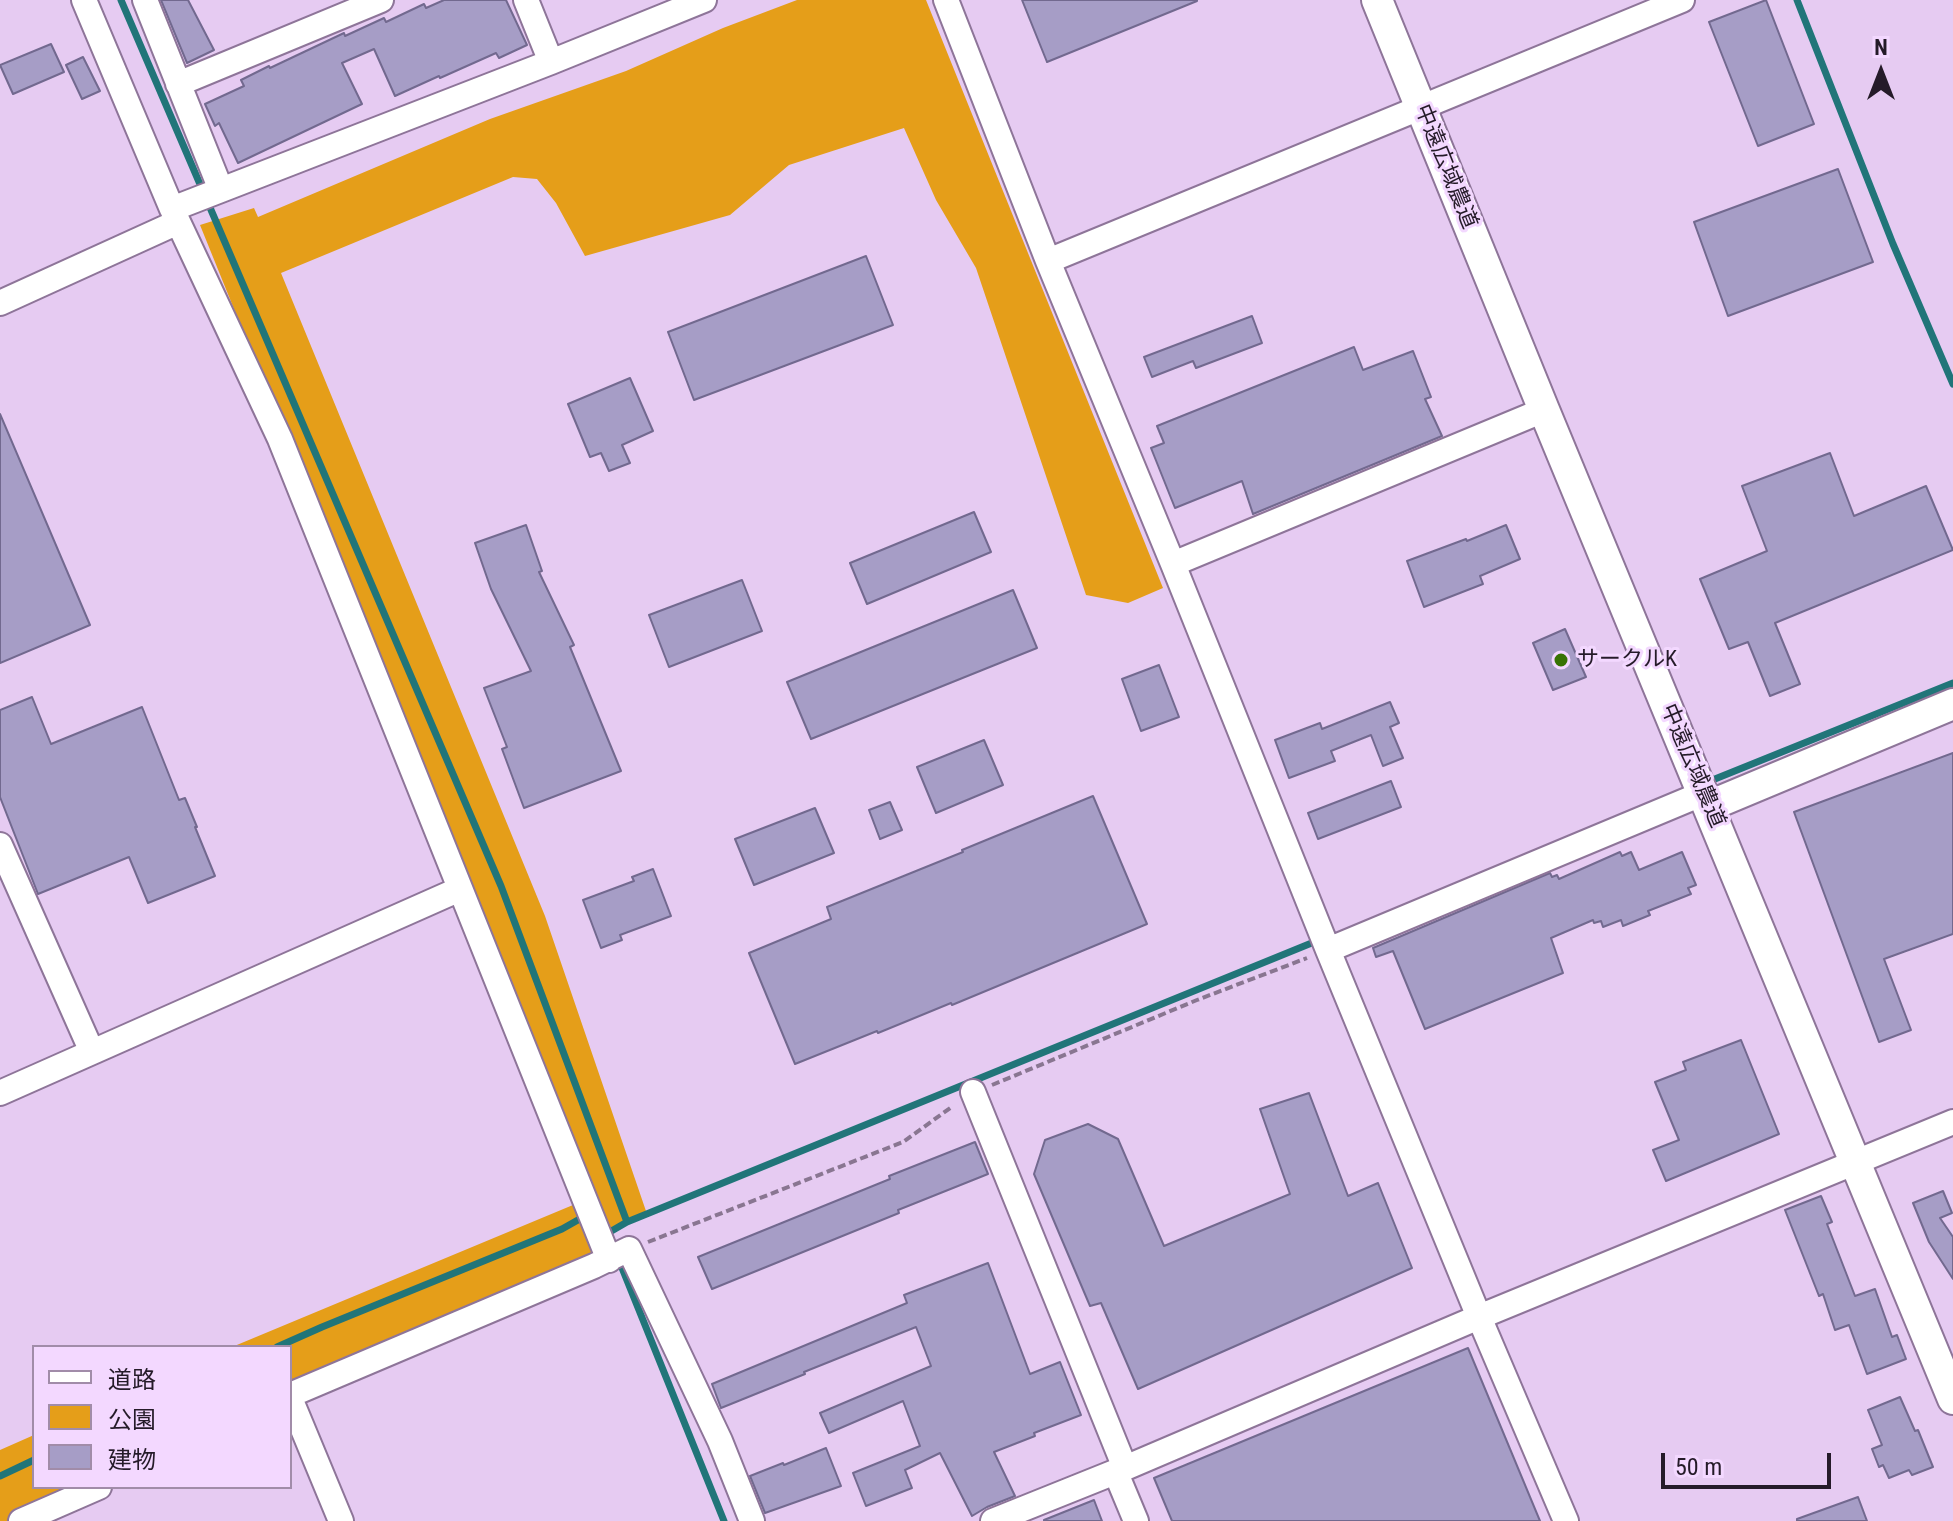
<!DOCTYPE html>
<meta charset="utf-8">
<style>
body{margin:0}
#map{position:relative;width:1953px;height:1521px;overflow:hidden;background:#e6cbf2;font-family:"Roboto Condensed","Noto Sans JP",sans-serif}
canvas{display:block}
.legend{position:absolute;left:32px;top:1345px;width:260px;height:144px;box-sizing:border-box;background:#f3d8ff;border:2px solid #a18ca9;margin:0;padding:10px 14px;list-style:none;font-size:24px;color:#251b29}
.legend li{display:flex;align-items:center;gap:16px;height:40px}
.legend b{width:40px;border:2px solid #a18ca9}
.north{position:absolute;left:1841px;top:32px;width:80px;height:80px;-webkit-text-stroke:6px #f3d8ff;paint-order:stroke;rotate:0deg;font-size:22px;font-weight:700;line-height:32px;text-align:center;color:#251b29}
.north::after{content:'';display:block;margin:auto;width:28px;height:36px;background:#251b29;clip-path:polygon(50% 0,100% 100%,50% 72%,0 100%)}
.scale{position:absolute;left:1661px;top:1453px;width:170px;height:36px;box-sizing:border-box;border:4px solid #251b29;border-top:0;padding-left:10px;font-size:24px;line-height:28px;white-space:nowrap;color:#251b29;-webkit-text-stroke:6px #f3d8ff;paint-order:stroke}
</style>
<div id="map">
<canvas width="1953" height="1521"></canvas>
<ul class="legend">
<li><b style="height:10px;background:#fff"></b>道路</li>
<li><b style="height:22px;background:#e59e19"></b>公園</li>
<li><b style="height:22px;background:#a69dc6"></b>建物</li>
</ul>
<div class="north">N</div>
<div class="scale">50 m</div>
</div>
<script>
const ctx = document.querySelector('canvas').getContext('2d');
ctx.lineJoin = 'round';
function fillPath(path, color) { ctx.fillStyle = color; ctx.fill(path, 'evenodd'); }
const poly = rows => new Path2D(rows.map(r => 'M' + r).join(''));
function trace(path, color, width, dash) { ctx.strokeStyle = color; ctx.lineWidth = width; ctx.lineCap = dash ? 'butt' : 'round'; ctx.setLineDash(dash || []); ctx.stroke(path); }
function write(font, color, halo, rows, align = 'center') {
  ctx.font = font + ' "Roboto Condensed","Noto Sans JP",sans-serif'; ctx.lineWidth = 6; ctx.setLineDash([]); ctx.textBaseline = 'middle'; ctx.strokeStyle = halo; ctx.fillStyle = color; for (const [text, x, y, turn = 0] of rows) {
    ctx.save(); ctx.translate(x, y); ctx.rotate((+turn || 0) * Math.PI / 180); ctx.textAlign = isNaN(turn) ? turn : align; if (halo) ctx.strokeText(text, 0, 0); ctx.fillText(text, 0, 0); ctx.restore();
  }
}
fillPath(poly([
 [797,0,926,0,1163,588,1128,603,1086,595,976,268,936,200,904,128,789,165,730,215,585,256,556,203,537,179,513,177,281,273,545,916,647,1214,608,1233,200,225,254,208,258,217,490,119,626,71,723,28],
 [585,1200,606,1252,290,1399,290,1347,232,1347],
 [34,1435,34,1487,96,1487,14,1521,0,1521,0,1450]
]), '#e59e19');
trace(poly([
 [121,0,501,886,627,1222],
 [1797,0,1893,244,1953,384],
 [1705,783,1953,683],
 [608,1233,627,1222,1319,940],
 [618,1258,724,1521],
 [277,1347,322,1327,562,1229,585,1216,587,1218],
 [0,1476,34,1460]
]), '#217579', 7);
const building = poly([
 [161,0,188,0,214,50,187,63,161,0],
 [444,0,506,0,527,45,499,58,496,53,440,78,439,76,395,96,374,49,342,63,362,104,238,163,219,123,215,126,205,104,244,86,241,80,269,66,270,68,344,33,345,36,384,18,386,22,424,4,426,8,444,0],
 [1022,0,1197,0,1197,1,1047,62,1022,0],
 [1766,0,1814,124,1758,146,1709,22,1766,0],
 [51,44,64,72,13,94,0,65,51,44],
 [83,57,100,91,82,99,66,65,83,57],
 [1838,169,1873,262,1728,316,1694,222,1838,169],
 [866,256,893,325,694,400,668,332,866,256],
 [1252,316,1262,343,1196,368,1193,361,1152,377,1144,357,1252,316],
 [1354,347,1363,370,1413,351,1431,397,1425,399,1442,436,1253,514,1242,481,1175,508,1151,448,1164,443,1157,426,1354,347],
 [630,378,653,431,622,445,630,463,609,471,601,453,590,457,568,404,630,378],
 [0,414,90,625,0,663,0,414],
 [1830,453,1854,516,1926,486,1953,550,1775,623,1800,684,1770,696,1748,642,1729,649,1700,579,1767,551,1742,486,1830,453],
 [974,512,991,552,867,604,850,563,974,512],
 [526,525,542,571,539,572,574,645,570,647,621,771,524,808,502,749,507,747,484,688,531,671,491,589,475,543,526,525],
 [1506,525,1520,559,1480,576,1483,584,1424,607,1407,561,1466,539,1467,541,1506,525],
 [742,580,762,631,669,667,649,615,742,580],
 [1013,590,1037,648,811,739,787,682,1013,590],
 [1565,629,1586,677,1553,690,1533,643,1565,629],
 [1159,665,1179,717,1141,731,1122,679,1159,665],
 [32,697,51,744,142,707,179,800,185,798,197,827,195,827,215,876,148,903,129,857,38,894,0,797,0,710,32,697],
 [1390,702,1399,723,1390,727,1403,758,1383,766,1371,735,1331,751,1335,761,1289,778,1275,740,1320,723,1322,729,1390,702],
 [984,740,1003,785,936,813,917,767,984,740],
 [1953,753,1953,934,1884,959,1911,1030,1879,1042,1794,812,1953,753],
 [1391,781,1401,807,1318,839,1308,813,1391,781],
 [1093,796,1147,924,952,1005,951,1003,878,1033,877,1031,795,1064,749,953,831,919,827,907,963,852,962,850,1093,796],
 [890,802,902,830,880,839,869,810,890,802],
 [815,808,834,853,754,885,735,839,815,808],
 [1620,852,1622,856,1631,852,1639,870,1682,852,1696,885,1688,888,1691,894,1648,911,1650,915,1623,926,1621,920,1603,927,1601,921,1594,923,1593,920,1551,938,1563,973,1425,1029,1393,951,1376,957,1373,948,1550,873,1552,877,1557,875,1559,879,1620,852],
 [653,869,671,916,620,935,622,940,601,948,583,900,634,881,632,877,653,869],
 [1741,1040,1779,1134,1666,1181,1653,1150,1679,1140,1655,1082,1686,1070,1683,1062,1741,1040],
 [1309,1093,1348,1196,1378,1183,1412,1268,1138,1389,1101,1303,1090,1306,1034,1174,1045,1140,1088,1124,1118,1139,1164,1246,1290,1194,1260,1109,1309,1093],
 [975,1142,988,1174,898,1210,899,1213,712,1289,698,1257,890,1179,889,1176,975,1142],
 [1943,1191,1952,1213,1940,1218,1953,1237,1953,1279,1929,1242,1913,1203,1943,1191],
 [1821,1196,1832,1222,1827,1224,1855,1296,1875,1289,1892,1337,1897,1335,1906,1359,1867,1374,1849,1325,1835,1330,1823,1294,1819,1296,1785,1210,1821,1196],
 [988,1263,1030,1374,1060,1362,1081,1415,1034,1433,1035,1436,994,1452,1015,1496,987,1507,972,1516,940,1453,905,1470,912,1488,866,1506,853,1473,920,1446,903,1401,829,1433,820,1413,931,1366,916,1327,804,1372,805,1374,721,1408,712,1384,907,1303,904,1295,988,1263],
 [1468,1348,1540,1521,1172,1521,1154,1478,1468,1348],
 [1900,1397,1915,1431,1918,1430,1933,1467,1912,1475,1909,1470,1889,1478,1883,1465,1879,1467,1872,1449,1882,1445,1868,1410,1900,1397],
 [826,1448,841,1486,765,1513,750,1476,783,1463,784,1465,826,1448],
 [1858,1497,1867,1521,1797,1521,1797,1519,1858,1497],
 [1094,1500,1102,1521,1044,1521,1044,1520,1094,1500]
]);
fillPath(building, '#a69dc6');
trace(building, '#72698f', 2);
const minor = poly([
 [84,0,172,209,280,439,609,1260],
 [145,0,221,190],
 [526,0,551,62],
 [946,0,1048,261,1173,564,1328,950,1479,1317,1566,1521],
 [178,84,381,0],
 [172,209,551,62,704,0],
 [1048,261,1682,0],
 [0,303,178,222],
 [1173,564,1544,410],
 [0,845,92,1052],
 [1328,950,1704,793],
 [973,1092,1125,1468,993,1521],
 [0,1093,460,889],
 [290,1395,594,1266,629,1249,720,1441,752,1521],
 [290,1398,341,1521],
 [1125,1468,1479,1317,1953,1122],
 [1116,1473,1136,1521],
 [21,1521,99,1487]
]);
const tertiary = poly([
 [1377,0,1544,410,1953,1399],
 [1709,806,1953,704]
]);
trace(minor, '#8e7599', 28);
trace(tertiary, '#8e7599', 34);
trace(poly([
 [992,1085,1197,1000,1307,958],
 [648,1242,903,1142,953,1106]
]), '#897691', 4, [8, 4]);
trace(minor, '#fff', 24);
trace(tertiary, '#fff', 30);
for (const [x, y, r, color] of [
 [1561,660,8,"#387304"]
]) { const dot = new Path2D(); dot.arc(x, y, r, 0, 2 * Math.PI); ctx.fillStyle = color; ctx.fill(dot); trace(dot, '#f3d8ff', 3); }
write('22px', '#251b29', '#f3d8ff', [
 ["中遠広域農道",1445,167,68],
 ["中遠広域農道",1692,766,67]
]);
write('22px', '#251b29', '#f3d8ff', [
 ["サークルK",1577,660]
], 'left');
</script>
